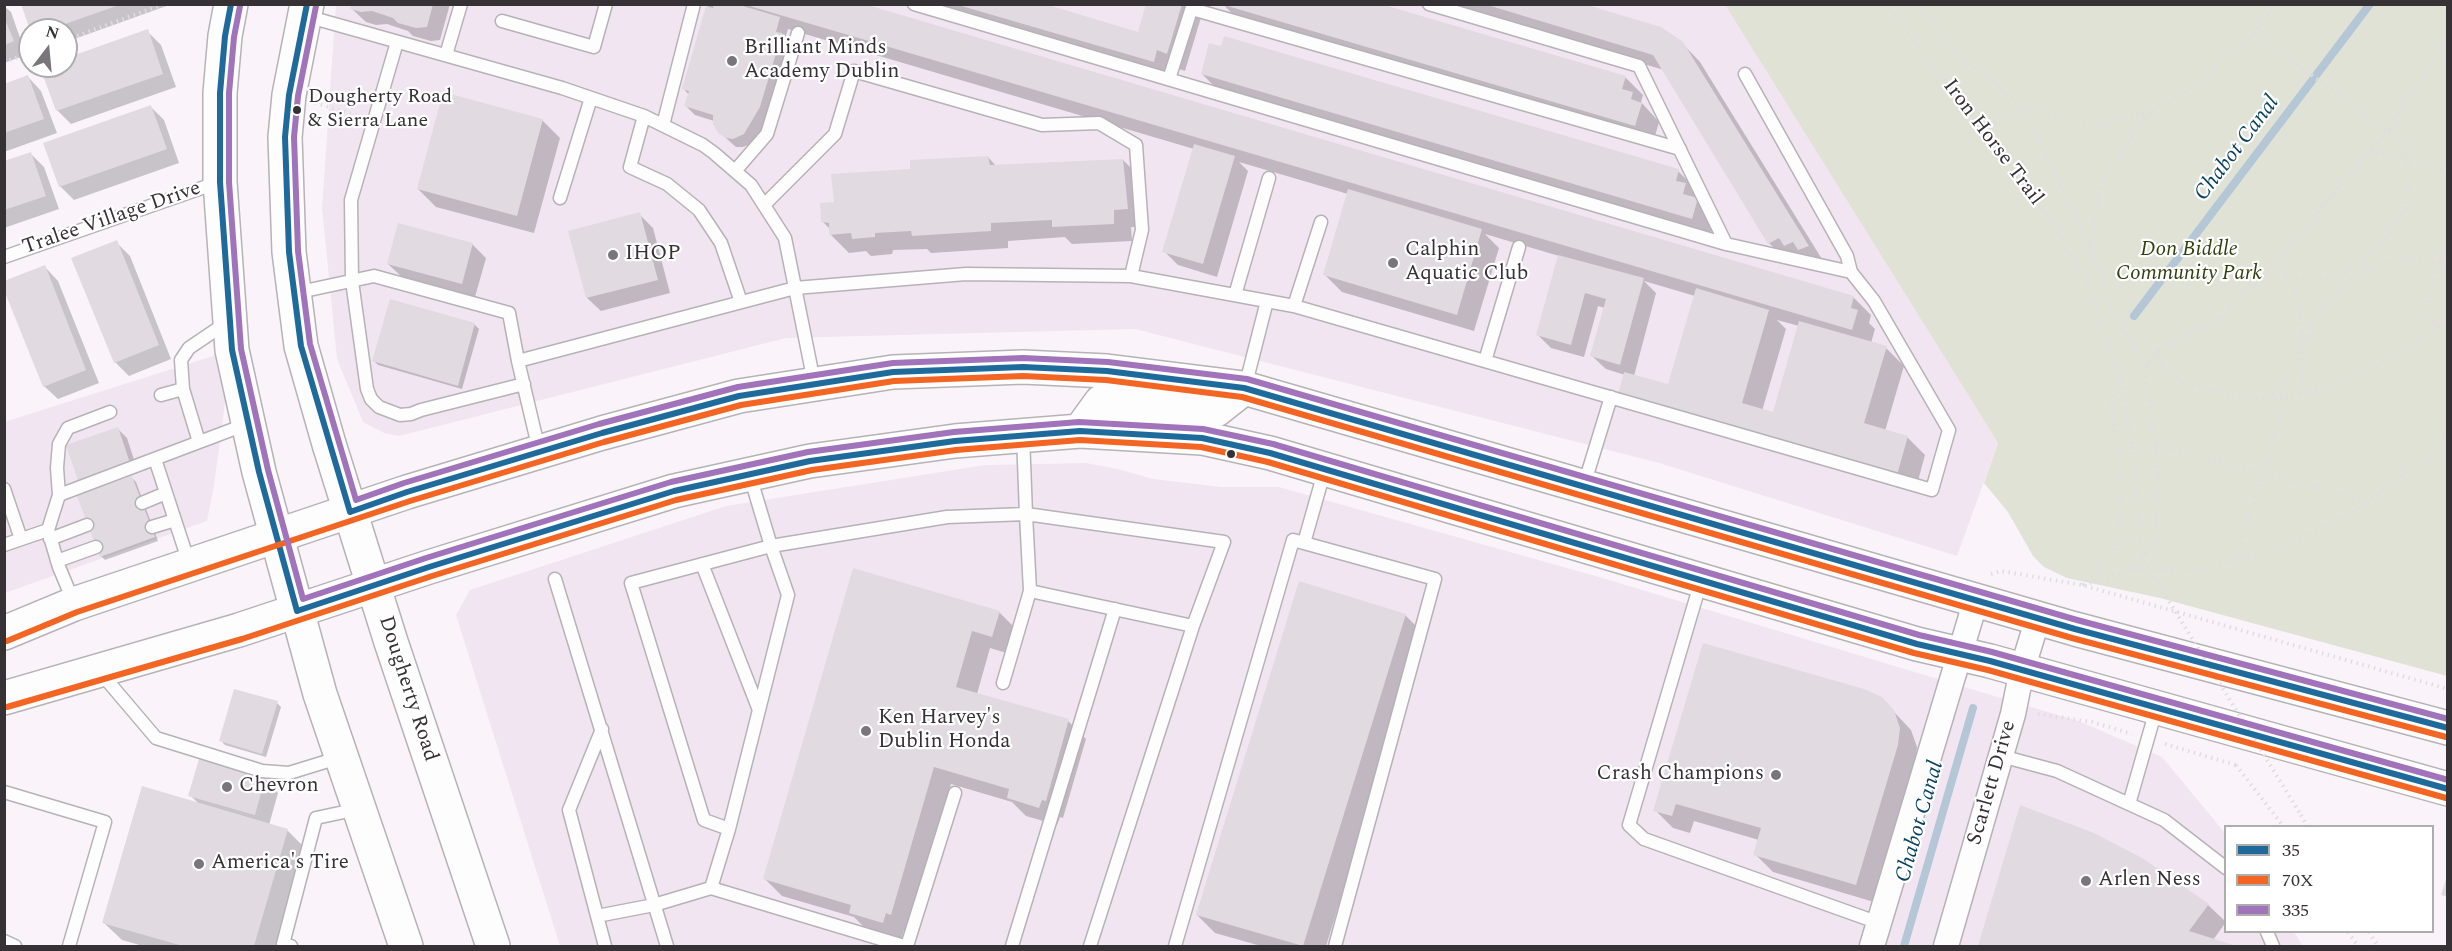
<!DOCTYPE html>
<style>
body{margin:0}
#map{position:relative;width:2452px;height:951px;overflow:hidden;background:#faf4fa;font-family:Spectral,serif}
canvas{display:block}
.frame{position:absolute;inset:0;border:6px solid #353135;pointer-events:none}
.legend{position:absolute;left:2224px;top:825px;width:210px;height:108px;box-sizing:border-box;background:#fff;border:2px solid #aeadae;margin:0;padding:8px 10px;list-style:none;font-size:18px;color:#353135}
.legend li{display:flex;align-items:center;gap:12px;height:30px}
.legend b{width:30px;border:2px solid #aeadae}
.north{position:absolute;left:18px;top:18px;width:60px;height:60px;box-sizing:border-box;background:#fff;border:2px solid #aeadae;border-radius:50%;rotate:16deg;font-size:16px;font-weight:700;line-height:24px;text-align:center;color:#353135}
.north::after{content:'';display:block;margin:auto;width:21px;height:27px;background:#7a757a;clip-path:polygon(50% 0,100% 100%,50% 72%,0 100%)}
</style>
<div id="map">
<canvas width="2452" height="951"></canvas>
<div class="frame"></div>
<ul class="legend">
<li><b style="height:8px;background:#1e6b9b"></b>35</li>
<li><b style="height:8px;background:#f26522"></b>70X</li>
<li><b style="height:8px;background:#a173ba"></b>335</li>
</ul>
<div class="north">N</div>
</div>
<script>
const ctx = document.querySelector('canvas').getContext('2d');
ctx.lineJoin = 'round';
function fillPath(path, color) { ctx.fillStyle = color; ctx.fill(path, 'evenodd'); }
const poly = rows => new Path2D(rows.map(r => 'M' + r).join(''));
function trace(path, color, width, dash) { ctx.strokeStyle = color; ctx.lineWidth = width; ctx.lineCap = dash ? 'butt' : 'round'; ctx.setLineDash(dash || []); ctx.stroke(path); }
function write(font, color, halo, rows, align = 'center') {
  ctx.font = font + ' Spectral,serif'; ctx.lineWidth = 4.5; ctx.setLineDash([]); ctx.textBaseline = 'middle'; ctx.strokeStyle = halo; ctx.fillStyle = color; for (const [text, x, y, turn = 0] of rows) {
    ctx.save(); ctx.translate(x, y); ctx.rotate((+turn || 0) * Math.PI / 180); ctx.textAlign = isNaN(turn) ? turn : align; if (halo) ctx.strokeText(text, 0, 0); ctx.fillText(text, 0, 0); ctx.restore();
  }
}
fillPath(poly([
 [336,4,1725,5,1998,443,1957,556,1659,463,1135,329,786,338,399,436,384,433,363,422,337,359,322,208],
 [232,350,214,486,207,521,5,593,4,422],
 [1086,463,1118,469,1153,479,1222,487,1279,487,1599,577,2081,722,2162,757,2225,833,2226,932,2294,932,2303,946,560,946,456,615,470,590,726,506,985,465]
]), '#f1e5f1');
fillPath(poly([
 [1725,5,2447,5,2447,676,2160,598,2067,578,2044,567,2033,556,2008,512,1984,483,1998,443]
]), '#e0e2d6');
fillPath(poly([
 [23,4,172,4,66,42,66,30,32,30],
 [353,4,450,4,440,40,431,41,413,36,408,31,387,24,376,25,366,22,352,9],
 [704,4,859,4,1853,297,1871,315,1869,323,1875,329,1871,343,1886,348,1904,366,1885,431,1907,437,1925,455,1915,492,1637,411,1619,393,1625,375,1606,369,1592,356,1605,308,1598,306,1584,357,1551,348,1538,335,1559,256,1485,234,1499,248,1474,331,1342,292,1324,274,1348,194,1239,162,1248,171,1217,277,1178,265,1164,251,1194,149,788,29,785,39,790,44,769,116,753,143,743,147,736,147,719,132,714,121,695,115,686,106,689,95,684,89,708,6],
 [1644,281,1695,296,1669,386,1634,376,1656,293],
 [1777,320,1799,326,1774,414,1762,411,1786,329],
 [915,4,1040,4,1139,34,1148,4,1205,4,1185,71,1174,67,1172,79],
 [1223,4,1379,4,1625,77,1643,95,1641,102,1659,122,1653,143,1239,21],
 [1442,4,1579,4,1682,43,1700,62,1825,264,1787,261,1769,243,1664,70],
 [4,6,11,12,26,55,4,63],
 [147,31,161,45,176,87,71,124,57,110,42,68,66,66,66,59],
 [1202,74,1678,171,1696,189,1695,194,1715,218,1710,236,1220,92],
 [28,77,41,91,57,133,4,152,4,85],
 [151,107,164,120,179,163,74,200,60,186],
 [542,120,560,138,534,233,436,207,418,189],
 [30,153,44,167,59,209,4,228,4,162],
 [988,157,996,166,1123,160,1141,178,1145,227,1131,227,1132,241,1072,244,1065,237,1008,241,1008,248,931,253,927,249,893,250,892,254,871,256,866,251,849,253,831,235,831,230,823,222,835,204,912,170],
 [639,214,653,228,670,293,601,311,587,298],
 [116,242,130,256,171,359,129,376,115,362],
 [472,244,486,258,475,297,402,277,388,264],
 [45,267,58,281,99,383,58,399,44,386],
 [391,301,475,325,479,329,462,389,378,365,374,361],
 [118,429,127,438,138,472,88,489,79,480],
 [132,478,136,482,158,541,105,560,101,556],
 [854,570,999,612,1017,630,1010,654,990,648,977,694,1068,721,1086,739,1063,818,1060,817,1057,825,1026,816,1012,802,951,784,909,932,904,930,901,940,868,931,854,917,782,896,764,878],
 [1405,615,1423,633,1326,946,1261,946,1215,933,1197,915],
 [1881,698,1911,730,1917,747,1915,764,1874,902,1773,872,1755,854,1759,840,1694,821,1690,833,1673,828,1655,810],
 [277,703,281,707,266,757,225,745,221,741],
 [265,779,278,793,269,825,287,830,305,848,277,946,143,946,122,940,104,923,199,804,190,795],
 [2021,807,2208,905,2226,922,2213,940,2234,946,1979,946]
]), '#0003');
trace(poly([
 [2134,316,2370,4],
 [1904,946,1973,708]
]), '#b4c7d6', 8);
fillPath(poly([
 [21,4,119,4,119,5,48,30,30,30],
 [351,4,433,4,427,27,416,28,398,23,393,18,372,11,361,12,350,9],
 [714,4,736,4,780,17,776,32,782,33,760,107,744,134,733,139,726,138,718,133,713,124,713,115,684,106,689,91,682,89,706,6,713,8],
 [864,4,1854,296,1851,308,1858,310,1852,330,746,5],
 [1045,4,1138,32,1146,4,1182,4,1167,54,1157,50,1154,62,958,5],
 [1484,4,1584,4,1661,27,1683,42,1809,246,1798,250,1793,242,1784,246,1779,238,1768,244,1653,55],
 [1224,5,1384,5,1626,76,1622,89,1633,92,1631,99,1642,103,1635,126],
 [4,17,14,41,4,45],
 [148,29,163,74,56,111,40,67,66,66,66,58],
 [1224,36,1679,169,1676,181,1686,183,1683,194,1698,198,1692,219,1201,74,1209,43,1221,46],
 [28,75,44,119,4,133,4,84],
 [443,92,543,119,517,216,417,189],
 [151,105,167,149,59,187,43,143],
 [1194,144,1235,156,1203,264,1162,252],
 [31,152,46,196,4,210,4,161],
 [988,156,990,165,1123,159,1128,209,1114,210,1114,224,1052,227,1052,220,991,223,991,231,912,236,911,231,875,233,875,237,852,239,851,233,829,235,829,223,821,222,820,203,834,202,831,174,910,169,910,160],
 [1348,189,1482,229,1457,315,1323,275],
 [640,212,658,280,586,298,568,231],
 [398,223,473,243,462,284,387,264],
 [117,240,159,345,114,363,71,258],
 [1558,255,1644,278,1620,365,1590,356,1606,299,1585,293,1571,345,1536,335],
 [45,265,86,370,43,387,4,290,4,281],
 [1696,288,1769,310,1742,403,1773,412,1799,321,1887,346,1864,423,1908,436,1897,475,1618,394,1624,372,1668,384],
 [390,299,475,323,458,386,372,361],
 [118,427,130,463,78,481,66,445],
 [132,476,155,537,100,557,77,496],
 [853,568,1000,611,992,637,972,631,956,687,1069,719,1046,801,1042,800,1039,808,1007,798,1009,789,934,767,891,915,886,913,883,923,849,913,851,905,763,879],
 [1299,581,1406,614,1303,946,1196,915],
 [1703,643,1864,689,1882,697,1894,710,1900,728,1898,745,1856,885,1753,855,1761,828,1676,804,1672,816,1653,811],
 [234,689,278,701,262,754,219,741],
 [199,759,265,778,255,815,188,796],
 [142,786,288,829,254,946,183,946,102,923],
 [2020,805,2094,833,2142,858,2209,904,2189,931,2237,946,1978,946],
 [2447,876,2448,876,2448,897,2441,895]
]), '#e1dae1');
const service = poly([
 [1429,4,1639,66,1726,244],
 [1192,9,1680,149],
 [306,16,562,88,644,116,703,145,714,153,751,185,785,238,814,382],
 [502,21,594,47,606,4],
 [397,42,351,200,352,281,367,389,371,399,379,407,400,415,411,414,421,410,524,384],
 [446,55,461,4],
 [1745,74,1847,256,1851,272],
 [1169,79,1193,4],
 [644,116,630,167,667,184,699,210,721,243,741,302],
 [663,125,694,4],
 [735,171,767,134,798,33],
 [560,198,591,98],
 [764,205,835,134,854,71,1042,125,1099,123,1136,145,1142,230,1131,276],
 [4,257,219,182],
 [295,293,374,276,509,313,518,361,795,288,966,274,1131,276,1294,306,1932,490,1949,430,1874,301,1851,272,1726,244,914,4],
 [1235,295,1269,178],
 [1294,306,1321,222],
 [518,361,539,450],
 [1485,361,1519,247],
 [1245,387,1267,301],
 [161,395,183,389],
 [199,442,183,389,181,360,189,348,226,323],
 [155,459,189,563],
 [750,476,771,546,631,583,704,820,729,829,788,595,771,546,947,517,1026,514,1224,542,1193,626,1030,591,1026,514,1023,436],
 [1584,485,1611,397],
 [4,489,21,539],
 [59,495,57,468,59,444,68,428,110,412],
 [142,503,166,493],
 [152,527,175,520],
 [48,530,59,495,247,424],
 [50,539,87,525],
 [1304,543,1325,469],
 [4,545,48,530,59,567,74,603],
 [57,561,96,547],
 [702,564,759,710],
 [555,579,667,946],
 [1701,581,1629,825,1644,839,1879,923],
 [100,672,156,738,262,771,289,773,341,757],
 [1003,683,1030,591],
 [602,729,569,810,605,946],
 [2001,756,2057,771,2164,820,2226,868],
 [4,792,105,822,69,946],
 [2129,804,2156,710],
 [711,888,729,829],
 [597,916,654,905,711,888,904,946],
 [2267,932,2273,946],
 [4,941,15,946],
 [291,946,283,944,316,818,358,809],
 [907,946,955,793],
 [1012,946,1115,609],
 [1090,946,1193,626],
 [1175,946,1293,540,1435,579,1335,946]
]);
const minor = poly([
 [1872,946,1976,600],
 [1946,946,2013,714,2022,670,2038,618]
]);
const secondary = poly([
 [231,4,225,36,220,93,220,182,232,350,259,472,320,694,406,946],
 [307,4,289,95,285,137,289,252,301,346,329,444,391,642,493,946]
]);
const primary = poly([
 [1080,431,1101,402,1216,410,1244,388],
 [4,633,74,604,407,492,602,433,739,396,893,372,1023,367,1107,371,1244,388,2075,629,2448,728],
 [4,698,239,630,429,567,674,491,810,461,955,441,1080,431,1202,438,1270,453,1917,644,1990,661,2448,789]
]);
trace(service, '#b6b2b6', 15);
trace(minor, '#b6b2b6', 27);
trace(secondary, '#b6b2b6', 36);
trace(primary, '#b6b2b6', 36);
trace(poly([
 [1885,4,2016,171,2049,217,2089,288,2123,388,2116,392,2111,400,2120,474,2121,506,2119,537,2112,558,2082,585],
 [1920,4,1949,48,2024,107,2076,123,2107,122,2150,112,2195,87,2266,20,2274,4],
 [2253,33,2388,130,2403,143,2410,171,2406,207,2389,233,2366,260,2341,274,2314,280,2288,277,2274,264],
 [2448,38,2388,130,2274,264,2223,318,2158,350,2162,369,2184,382,2219,393,2254,399,2290,397,2333,385,2376,365,2422,339,2448,318],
 [66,40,164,4],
 [4,62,30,53],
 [315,103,359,116],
 [1983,128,2024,107,2090,249],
 [2371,150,2448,172],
 [2438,326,2424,313,2448,236],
 [2148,365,2112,314,2090,250,2100,184,2150,112],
 [2300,395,2304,352,2313,325,2332,298,2351,279,2377,266,2404,259,2448,262],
 [2268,398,2295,365,2303,336,2298,300,2288,278],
 [2442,439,2448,420],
 [2156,445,2262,473,2284,398],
 [2236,561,2262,473,2368,502],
 [2135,569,2155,539,2158,480,2153,420,2144,371,2158,351],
 [1991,574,2001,571,2082,585,2448,689],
 [2084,585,2135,569,2173,570,2202,568,2279,548,2340,520,2368,502,2437,447,2448,435],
 [2038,714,2092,722,2132,734],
 [2165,744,2236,765],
 [2236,765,2283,826],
 [2301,815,2307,826],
 [2348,932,2358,946],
 [2369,932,2378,946]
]), '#dfdde0', 4, [1.5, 4.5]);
trace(service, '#fefdfe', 12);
trace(minor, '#fefdfe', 24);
trace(secondary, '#fefdfe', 33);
trace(primary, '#fefdfe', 33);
trace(poly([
 [2123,388,2134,457,2140,539,2146,564,2301,815]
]), '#dfdde0', 4, [1.5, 4.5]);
trace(poly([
 [231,4,225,36,220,93,220,182,232,350,259,472,297,611],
 [307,4,289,95,285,137,289,252,301,346,350,512],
 [350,512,407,492,602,433,739,396,893,372,1023,367,1107,371,1244,388,2075,629,2448,728],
 [297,611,429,567,674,491,810,461,955,441,1080,431,1202,438,1270,453,1917,644,1990,661,2448,789]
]), '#1e6b9b', 6);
trace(poly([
 [7,641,77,612,410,501,604,442,741,405,894,381,1023,376,1106,380,1242,397,2072,638,2446,737],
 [7,707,242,639,432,576,676,500,812,470,956,450,1080,440,1201,447,1268,462,1914,653,1988,670,2446,798]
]), '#f26522', 6);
trace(poly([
 [240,6,234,37,229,93,229,182,241,349,268,470,303,599,426,558,671,482,808,452,954,432,1079,422,1203,429,1273,444,1919,635,1992,652,2448,780],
 [316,6,298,96,294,137,298,251,310,344,356,500,404,483,599,424,738,387,893,363,1023,358,1108,362,1247,379,2077,620,2448,719]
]), '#a173ba', 6);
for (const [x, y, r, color] of [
 [732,61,6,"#7a757a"],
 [297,110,5,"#353135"],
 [613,255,6,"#7a757a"],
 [1393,263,6,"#7a757a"],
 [1231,454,5,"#353135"],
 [866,731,6,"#7a757a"],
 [1776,775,6,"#7a757a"],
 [227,787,6,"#7a757a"],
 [199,864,6,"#7a757a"],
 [2086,881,6,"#7a757a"]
]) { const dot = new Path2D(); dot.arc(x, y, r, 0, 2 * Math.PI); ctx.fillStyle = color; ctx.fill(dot); trace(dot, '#fff', 2); }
write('20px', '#353135', '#fff', [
 ["Dougherty Road",308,98],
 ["& Sierra Lane",308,122]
], 'left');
write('21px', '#353135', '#fff', [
 ["Brilliant Minds",744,49],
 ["Academy Dublin",744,73],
 ["Calphin",1405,251],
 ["Aquatic Club",1405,275],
 ["IHOP",625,255],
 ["Ken Harvey's",878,719],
 ["Dublin Honda",878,743],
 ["Crash Champions",1764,775,"right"],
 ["Chevron",239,787],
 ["America's Tire",211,864],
 ["Arlen Ness",2098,881]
], 'left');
write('21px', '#353135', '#fff', [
 ["Iron Horse Trail",1992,143,53],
 ["Tralee Village Drive",112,219,-19],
 ["Dougherty Road",407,689,72],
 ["Scarlett Drive",1993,783,-74]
]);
write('italic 21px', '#324010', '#fff', [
 ["Don Biddle",2189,251],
 ["Community Park",2189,275]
]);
write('italic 22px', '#09435f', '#fff', [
 ["Chabot Canal",2238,149,-53],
 ["Chabot Canal",1921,822,-74]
]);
</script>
